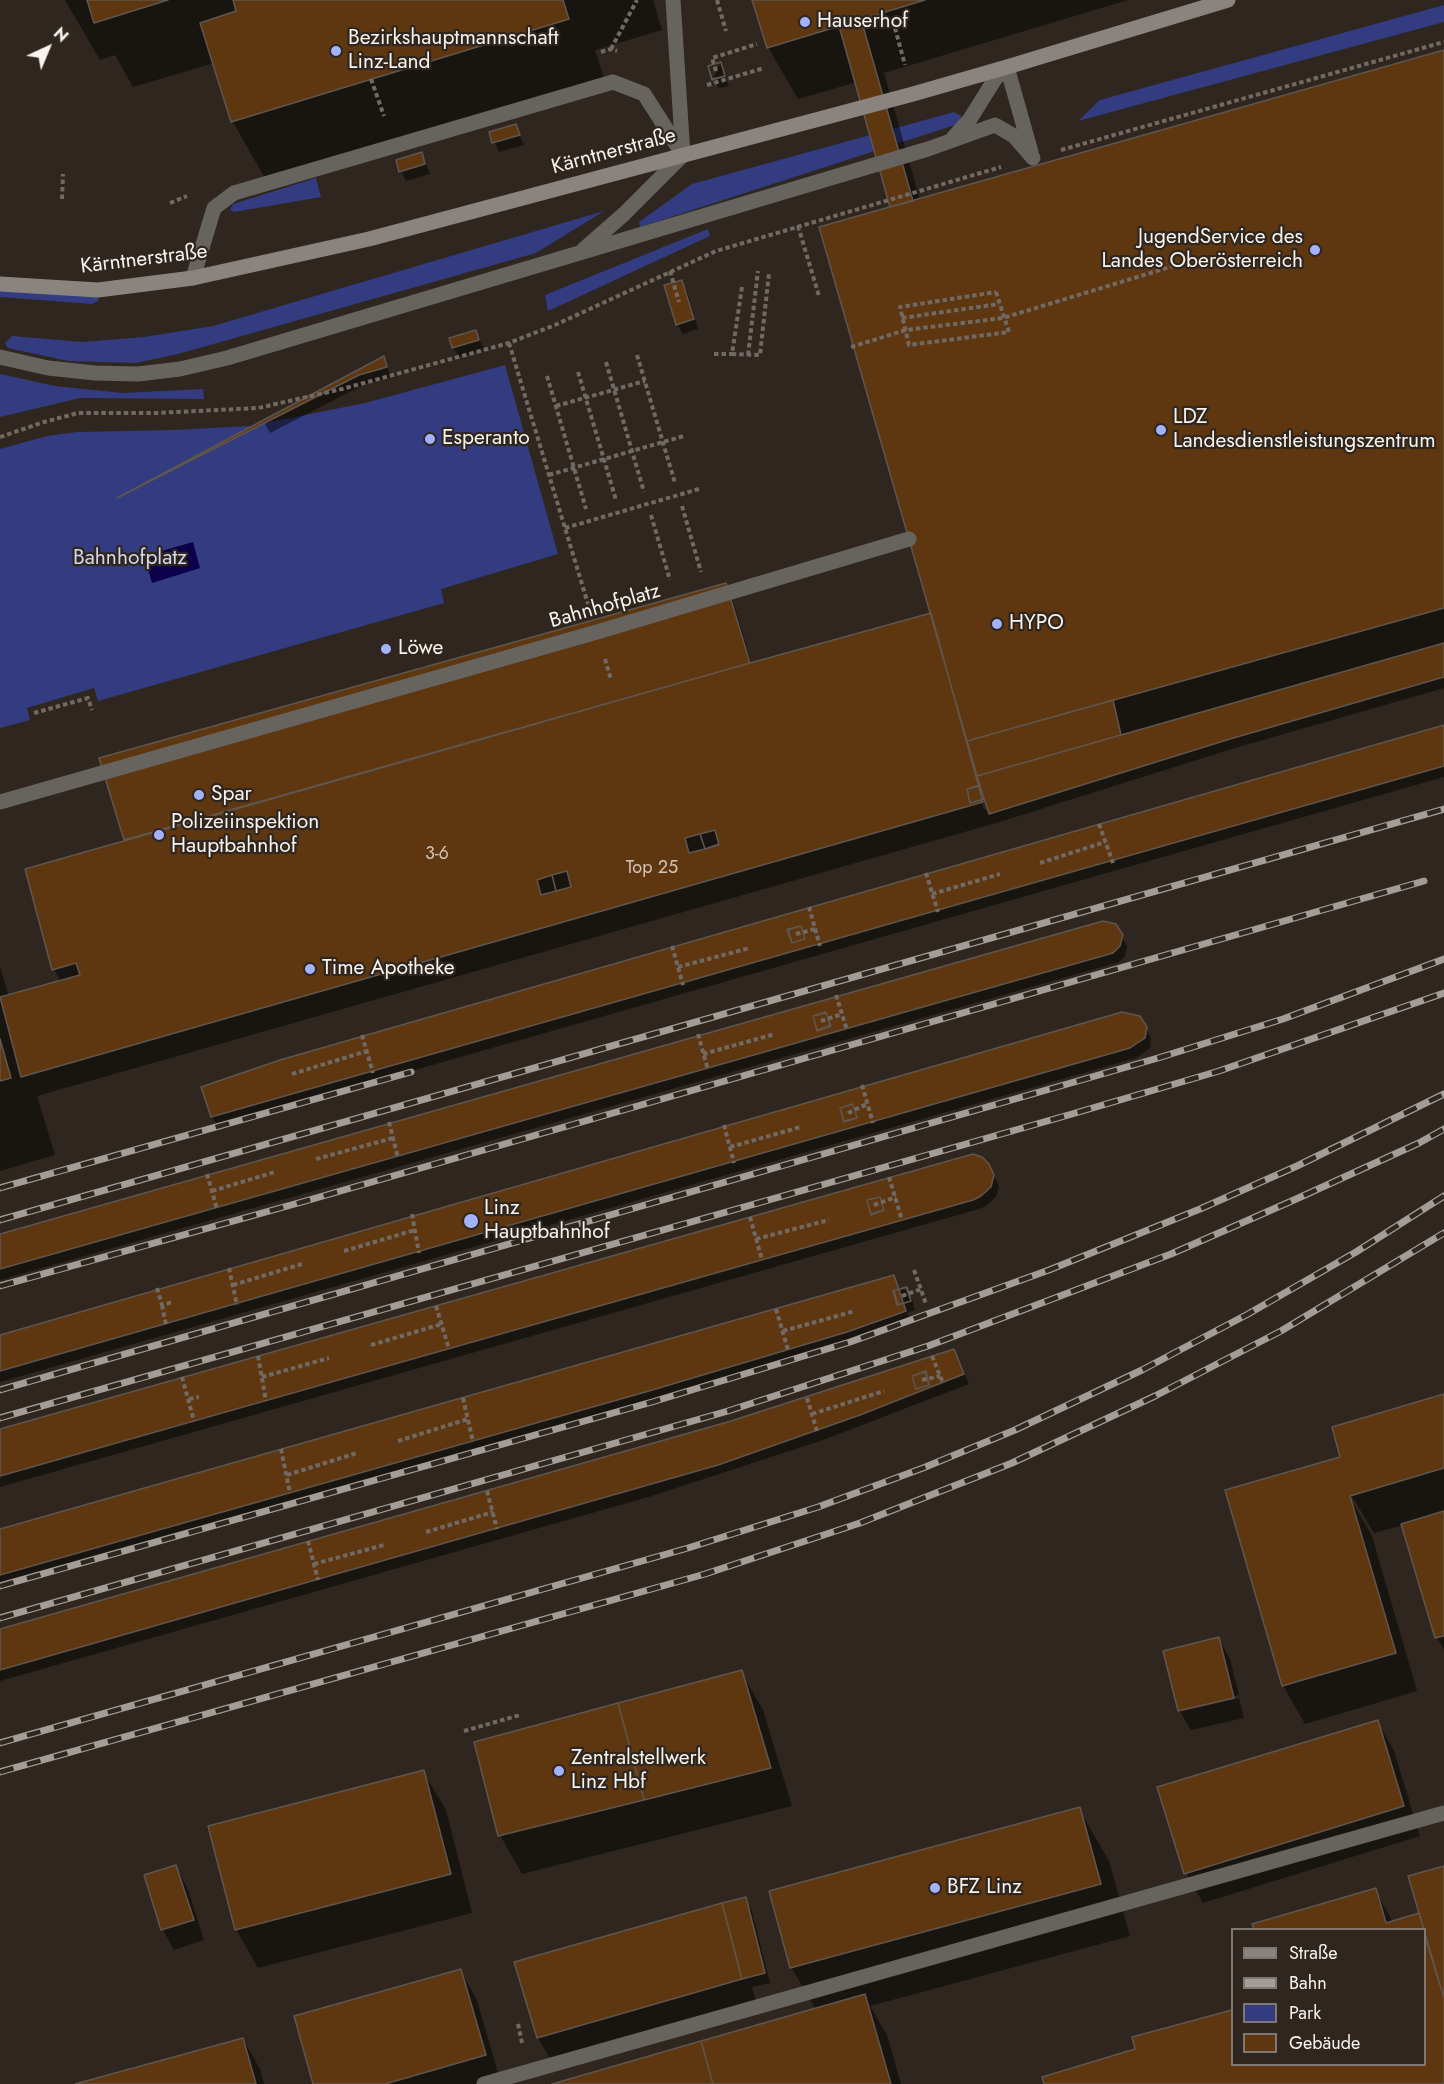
<!DOCTYPE html>
<meta charset="utf-8">
<style>
body{margin:0}
#map{position:relative;width:1444px;height:2084px;overflow:hidden;background:#2e261f;font-family:Jost,sans-serif}
canvas{display:block}
.legend{position:absolute;left:1231px;top:1928px;width:195px;height:138px;box-sizing:border-box;background:#2e261f;border:2px solid #7f7872;margin:0;padding:8px 10px;list-style:none;font-size:18px;color:#f9f3ee}
.legend li{display:flex;align-items:center;gap:12px;height:30px}
.legend b{width:30px;border:2px solid #7f7872}
.north{position:absolute;left:18px;top:18px;width:60px;height:60px;-webkit-text-stroke:4px #2e261f;paint-order:stroke;rotate:44deg;font-size:16px;font-weight:700;line-height:24px;text-align:center;color:#f9f3ee}
.north::after{content:'';display:block;margin:auto;width:21px;height:27px;background:#f9f3ee;clip-path:polygon(50% 0,100% 100%,50% 72%,0 100%)}
</style>
<div id="map">
<canvas width="1444" height="2084"></canvas>
<ul class="legend">
<li><b style="height:8px;background:#8b847e"></b>Straße</li>
<li><b style="height:8px;background:#a39d97"></b>Bahn</li>
<li><b style="height:16px;background:#333c81"></b>Park</li>
<li><b style="height:16px;background:#5e3710"></b>Gebäude</li>
</ul>
<div class="north">N</div>
</div>
<script>
const ctx = document.querySelector('canvas').getContext('2d');
ctx.lineJoin = 'round';
function fillPath(path, color) { ctx.fillStyle = color; ctx.fill(path, 'evenodd'); }
const poly = rows => new Path2D(rows.map(r => 'M' + r).join(''));
function trace(path, color, width, dash) { ctx.strokeStyle = color; ctx.lineWidth = width; ctx.lineCap = dash ? 'butt' : 'round'; ctx.setLineDash(dash || []); ctx.stroke(path); }
function write(font, color, halo, rows, align = 'center') {
  ctx.font = font + ' Jost,sans-serif'; ctx.lineWidth = 4.5; ctx.setLineDash([]); ctx.textBaseline = 'middle'; ctx.strokeStyle = halo; ctx.fillStyle = color; for (const [text, x, y, turn = 0] of rows) {
    ctx.save(); ctx.translate(x, y); ctx.rotate((+turn || 0) * Math.PI / 180); ctx.textAlign = isNaN(turn) ? turn : align; if (halo) ctx.strokeText(text, 0, 0); ctx.fillText(text, 0, 0); ctx.restore();
  }
}
fillPath(poly([
 [1444,5,1444,22,1078,121,1100,100],
 [954,112,961,116,959,123,955,125,640,227,639,222,692,184],
 [316,178,321,197,234,212,230,210,233,204],
 [604,211,536,253,178,354,136,363,68,361,8,348,5,343,12,336,82,342,144,337,213,326],
 [708,229,710,236,548,311,545,295],
 [0,285,93,296,99,298,98,301,92,304,0,297],
 [505,365,558,554,441,589,444,603,98,701,94,688,27,708,30,720,0,728,0,449,47,436,77,432,174,430,250,426,365,403],
 [0,374,55,386,123,393,203,389,204,399,80,398,0,417]
]), '#333c81');
fillPath(poly([
 [193,542,200,568,152,583,144,556]
]), '#0b0049');
fillPath(poly([
 [65,0,653,0,662,30,595,50,606,84,270,187,233,122,214,63,133,87,115,55,100,60],
 [754,0,1128,0,884,73,920,200,1444,51,1444,688,1235,748,996,823,37,1096,55,1155,0,1171,0,967,9,997,61,982,54,969,126,842,125,840,731,594,752,664,932,614,893,208,857,82,798,99,768,47],
 [939,637,987,809,984,810,936,638],
 [720,64,729,86,719,88,713,79],
 [515,126,524,145,499,152,491,133],
 [422,154,430,174,406,181,401,171],
 [682,282,687,291,698,329,683,334,677,324],
 [475,331,484,349,459,357,453,347],
 [384,358,391,377,365,384,270,433,264,422],
 [1444,726,1444,777,218,1126,212,1117],
 [1121,936,1127,946,1125,956,1119,962,0,1280,0,1236],
 [1145,1027,1151,1038,1150,1048,1136,1058,0,1382,0,1336],
 [988,1165,999,1186,996,1197,986,1206,979,1209,0,1487,0,1431],
 [893,1277,900,1291,906,1289,912,1299,915,1310,907,1313,910,1321,754,1372,0,1586,0,1531],
 [958,1360,969,1384,823,1440,652,1496,0,1681,0,1630],
 [1444,1396,1444,1650,1437,1638,1403,1525,1374,1533,1353,1498,1350,1498,1372,1536,1417,1691,1305,1724,1283,1685,1342,1458],
 [1219,1639,1230,1659,1239,1695,1183,1708,1183,1711,1239,1698,1244,1718,1191,1730,1179,1710],
 [741,1672,763,1710,792,1806,522,1874,500,1835],
 [1377,1721,1394,1751,1420,1836,1203,1903,1186,1873],
 [423,1772,446,1810,472,1913,258,1968,236,1929],
 [1079,1809,1109,1861,1130,1936,870,2006,887,2035,901,2084,560,2084,816,2010,791,1967],
 [176,1867,187,1887,204,1940,174,1950,163,1930,146,1876],
 [1444,1867,1444,2084,1045,2084,1137,2050,1134,2038,1232,2012,1232,2064,1424,2064,1424,1930,1256,1930,1375,1890,1393,1922,1420,1914],
 [745,1898,751,1908,770,1983,752,1987,758,2009,555,2067,538,2038,516,1963],
 [460,1970,477,2000,501,2084,315,2084],
 [243,2039,260,2069,264,2084,81,2084]
]), '#0007');
const building = poly([
 [87,0,168,0,94,23,87,0],
 [233,0,563,0,569,19,231,122,200,23,236,11,233,0],
 [752,0,925,0,767,48,752,0],
 [861,19,913,201,890,207,839,26,861,19],
 [1444,50,1444,608,967,741,819,227,1444,50],
 [721,62,725,76,712,79,708,66,721,62],
 [721,62,725,76,712,80,708,66,721,62],
 [516,124,520,135,492,143,489,132,516,124],
 [422,152,425,164,399,172,396,160,422,152],
 [682,280,694,319,676,325,664,285,682,280],
 [476,330,479,340,452,348,449,338,476,330],
 [384,356,387,367,359,375,117,498,384,356],
 [726,583,750,663,124,840,99,758,726,583],
 [931,613,983,802,21,1077,0,997,80,975,76,963,52,970,25,869,750,663,931,613],
 [1444,643,1444,677,1230,739,989,814,977,776,1444,643],
 [1113,700,1121,735,977,776,967,741,1113,700],
 [1444,725,1444,766,211,1117,201,1087,280,1060,1444,725],
 [980,785,984,799,970,803,967,789,980,785],
 [980,786,984,799,970,803,967,789,980,786],
 [715,830,719,844,705,849,700,834,715,830],
 [715,830,719,844,705,849,700,834,715,830],
 [715,830,719,845,705,849,700,834,715,830],
 [700,834,705,849,689,853,685,838,700,834],
 [700,834,705,849,689,853,685,838,700,834],
 [700,834,705,849,689,853,685,838,700,834],
 [567,871,571,887,556,891,552,875,567,871],
 [567,871,571,887,556,891,552,875,567,871],
 [567,871,571,887,556,891,552,875,567,871],
 [552,875,556,891,541,895,537,880,552,875],
 [552,875,556,891,541,895,537,880,552,875],
 [552,875,556,891,541,895,537,880,552,875],
 [1103,921,1116,924,1123,935,1120,946,1113,953,0,1269,0,1234,1103,921],
 [801,926,805,939,792,943,787,930,801,926],
 [801,926,805,939,792,943,788,929,801,926],
 [826,1012,830,1026,817,1030,813,1016,826,1012],
 [1122,1012,1140,1016,1147,1027,1145,1038,1130,1048,0,1371,0,1335,1122,1012],
 [826,1013,831,1026,817,1031,813,1016,826,1013],
 [0,1039,11,1078,0,1081,0,1039],
 [853,1104,857,1118,844,1122,840,1108,853,1104],
 [853,1104,857,1118,844,1121,840,1108,853,1104],
 [973,1154,982,1157,989,1164,994,1175,991,1187,981,1196,973,1200,0,1476,0,1429,973,1154],
 [880,1197,884,1210,871,1214,867,1200,880,1197],
 [880,1197,884,1210,871,1215,867,1200,880,1197],
 [894,1275,906,1311,847,1332,649,1391,0,1575,0,1529,894,1275],
 [906,1287,911,1301,898,1305,894,1291,906,1287],
 [907,1287,911,1301,897,1305,893,1291,907,1287],
 [954,1349,964,1374,860,1415,718,1465,0,1670,0,1629,731,1421,954,1349],
 [926,1371,929,1385,916,1389,912,1376,926,1371],
 [925,1372,929,1385,916,1389,912,1376,925,1372],
 [1444,1394,1444,1468,1350,1496,1396,1653,1282,1686,1225,1490,1340,1457,1332,1427,1444,1394],
 [1444,1511,1444,1636,1435,1638,1401,1524,1444,1511],
 [1219,1637,1234,1698,1178,1711,1163,1651,1219,1637],
 [742,1670,771,1768,644,1800,618,1703,742,1670],
 [618,1703,644,1800,498,1836,474,1742,618,1703],
 [1378,1720,1404,1806,1184,1874,1157,1787,1378,1720],
 [424,1770,451,1874,235,1930,208,1826,424,1770],
 [1080,1807,1101,1884,790,1968,769,1891,1080,1807],
 [176,1865,194,1920,161,1930,144,1875,176,1865],
 [1444,1866,1444,1998,1408,1876,1444,1866],
 [1376,1888,1386,1923,1419,1913,1424,1930,1254,1930,1252,1924,1376,1888],
 [746,1897,765,1973,742,1979,722,1903,746,1897],
 [722,1903,742,1979,537,2038,514,1962,722,1903],
 [1424,1933,1444,1998,1444,2084,1044,2084,1042,2077,1135,2049,1132,2037,1232,2010,1232,2064,1424,2064,1424,1933],
 [461,1969,486,2055,385,2084,313,2084,294,2016,461,1969],
 [865,1994,891,2084,713,2084,701,2041,865,1994],
 [243,2038,256,2084,75,2084,243,2038],
 [701,2041,713,2084,552,2084,701,2041]
]);
fillPath(building, '#5e3710');
trace(building, '#5f564e', 1.5);
trace(poly([
 [717,0,726,31],
 [895,28,905,65],
 [611,49,637,0],
 [601,52,611,49,617,51],
 [716,71,712,58,757,44],
 [371,79,384,116],
 [707,85,764,68],
 [1061,150,1444,42],
 [62,199,63,174],
 [170,203,187,196],
 [798,226,819,296],
 [670,271,679,302],
 [742,287,732,354,760,355,769,273],
 [996,292,1009,332,909,345,900,307,996,292],
 [902,318,999,304],
 [509,343,588,604],
 [851,347,906,330,1003,318,1180,264],
 [714,354,732,354],
 [637,355,675,483],
 [748,355,758,271],
 [606,362,644,492],
 [578,372,616,500],
 [547,376,586,509],
 [556,406,645,381],
 [0,437,44,422,78,413,156,413,258,408,342,389,509,343,555,325,716,251,1001,167],
 [549,475,684,436],
 [682,506,701,572],
 [651,515,670,580],
 [565,528,699,489],
 [605,659,611,680],
 [34,713,88,698,92,710],
 [1099,824,1113,863],
 [1040,863,1105,842],
 [926,873,938,912],
 [932,894,1000,874],
 [809,907,820,946],
 [796,934,815,929],
 [672,946,683,985],
 [678,967,750,948],
 [836,995,847,1030],
 [821,1021,842,1014],
 [698,1034,708,1070],
 [362,1035,373,1073],
 [703,1054,775,1034],
 [292,1074,367,1051],
 [862,1085,873,1123],
 [848,1113,867,1104],
 [389,1122,398,1158],
 [724,1125,734,1163],
 [730,1147,801,1127],
 [316,1159,393,1138],
 [207,1174,217,1209],
 [889,1177,902,1220],
 [212,1191,275,1172],
 [874,1205,896,1197],
 [412,1214,419,1253],
 [750,1217,762,1260],
 [756,1239,829,1220],
 [344,1251,415,1230],
 [229,1268,237,1305],
 [914,1270,926,1304],
 [233,1285,302,1264],
 [157,1288,162,1305,172,1302],
 [902,1296,921,1289],
 [162,1305,166,1325],
 [436,1306,449,1349],
 [776,1309,788,1350],
 [783,1331,855,1311],
 [371,1345,442,1324],
 [258,1356,266,1401],
 [932,1356,943,1383],
 [182,1377,194,1421],
 [262,1377,329,1358],
 [922,1380,940,1376],
 [463,1398,473,1442],
 [807,1398,817,1431],
 [189,1399,199,1397],
 [812,1414,884,1391],
 [398,1441,468,1419],
 [281,1449,290,1493],
 [287,1475,357,1453],
 [487,1491,497,1529],
 [426,1532,493,1512],
 [308,1541,318,1580],
 [314,1564,384,1545],
 [464,1731,520,1715],
 [518,2024,522,2043]
]), '#716963', 4, [4.5, 3]);
trace(poly([
 [953,138,970,119,995,79,1007,67,1031,152],
 [193,278,214,208,234,193,613,82,644,94,683,155,624,214,583,250],
 [0,357,48,368,95,373,138,374,180,369,227,358,928,149,995,125,1014,136,1033,158],
 [0,802,597,632,909,539],
 [484,2084,1444,1813]
]), '#67635f', 15);
trace(poly([
 [673,0,683,155]
]), '#67635f', 15);
trace(poly([
 [0,284,98,290,193,278,369,239,913,94,1007,67,1228,0]
]), '#8b847e', 15);
const rail = poly([
 [0,1188,411,1072],
 [0,1220,1444,809],
 [0,1286,309,1200,1424,881],
 [0,1390,1158,1058,1283,1019,1444,959],
 [0,1418,1072,1114,1219,1071,1444,993],
 [0,1586,652,1402,850,1342,1049,1270,1200,1209,1297,1166,1444,1094],
 [0,1618,728,1411,928,1346,1171,1254,1294,1200,1419,1143,1444,1129],
 [0,1743,688,1548,818,1507,923,1468,1015,1430,1142,1370,1248,1314,1356,1252,1444,1196],
 [0,1772,705,1574,860,1523,1012,1463,1155,1396,1281,1331,1444,1233]
]);
trace(rail, '#a39d97', 7);
trace(rail, '#2e261f', 4.5, [14]);
for (const [x, y, r, color] of [
 [805,22,6,"#a2b2fd"],
 [336,51,6,"#a2b2fd"],
 [1315,250,6,"#a2b2fd"],
 [1161,430,6,"#a2b2fd"],
 [430,439,6,"#a2b2fd"],
 [997,624,6,"#a2b2fd"],
 [386,649,6,"#a2b2fd"],
 [199,795,6,"#a2b2fd"],
 [159,835,6,"#a2b2fd"],
 [310,969,6,"#a2b2fd"],
 [471,1221,8,"#a2b2fd"],
 [559,1771,6,"#a2b2fd"],
 [935,1888,6,"#a2b2fd"]
]) { const dot = new Path2D(); dot.arc(x, y, r, 0, 2 * Math.PI); ctx.fillStyle = color; ctx.fill(dot); trace(dot, '#2e261f', 2); }
write('18px', '#d2c4b6', null, [
 ["3-6",437,855],
 ["Top 25",652,869]
]);
write('21px', '#f9f3ee', '#2e261f', [
 ["Hauserhof",817,22],
 ["Bezirkshauptmannschaft",348,39],
 ["Linz-Land",348,63],
 ["JugendService des",1303,238,"right"],
 ["Landes Oberösterreich",1303,262,"right"],
 ["LDZ",1173,418],
 ["Landesdienstleistungszentrum",1173,442],
 ["Esperanto",442,439],
 ["HYPO",1009,624],
 ["Löwe",398,649],
 ["Spar",211,795],
 ["Polizeiinspektion",171,823],
 ["Hauptbahnhof",171,847],
 ["Time Apotheke",322,969],
 ["Linz",484,1209],
 ["Hauptbahnhof",484,1233],
 ["Zentralstellwerk",571,1759],
 ["Linz Hbf",571,1783],
 ["BFZ Linz",947,1888]
], 'left');
write('21px', '#f9f3ee', '#2e261f', [
 ["Kärntnerstraße",614,152,-15],
 ["Kärntnerstraße",144,260,-7],
 ["Bahnhofplatz",605,607,-16]
]);
write('21px', '#d2d8ee', '#2e261f', [
 ["Bahnhofplatz",130,559]
]);
</script>
